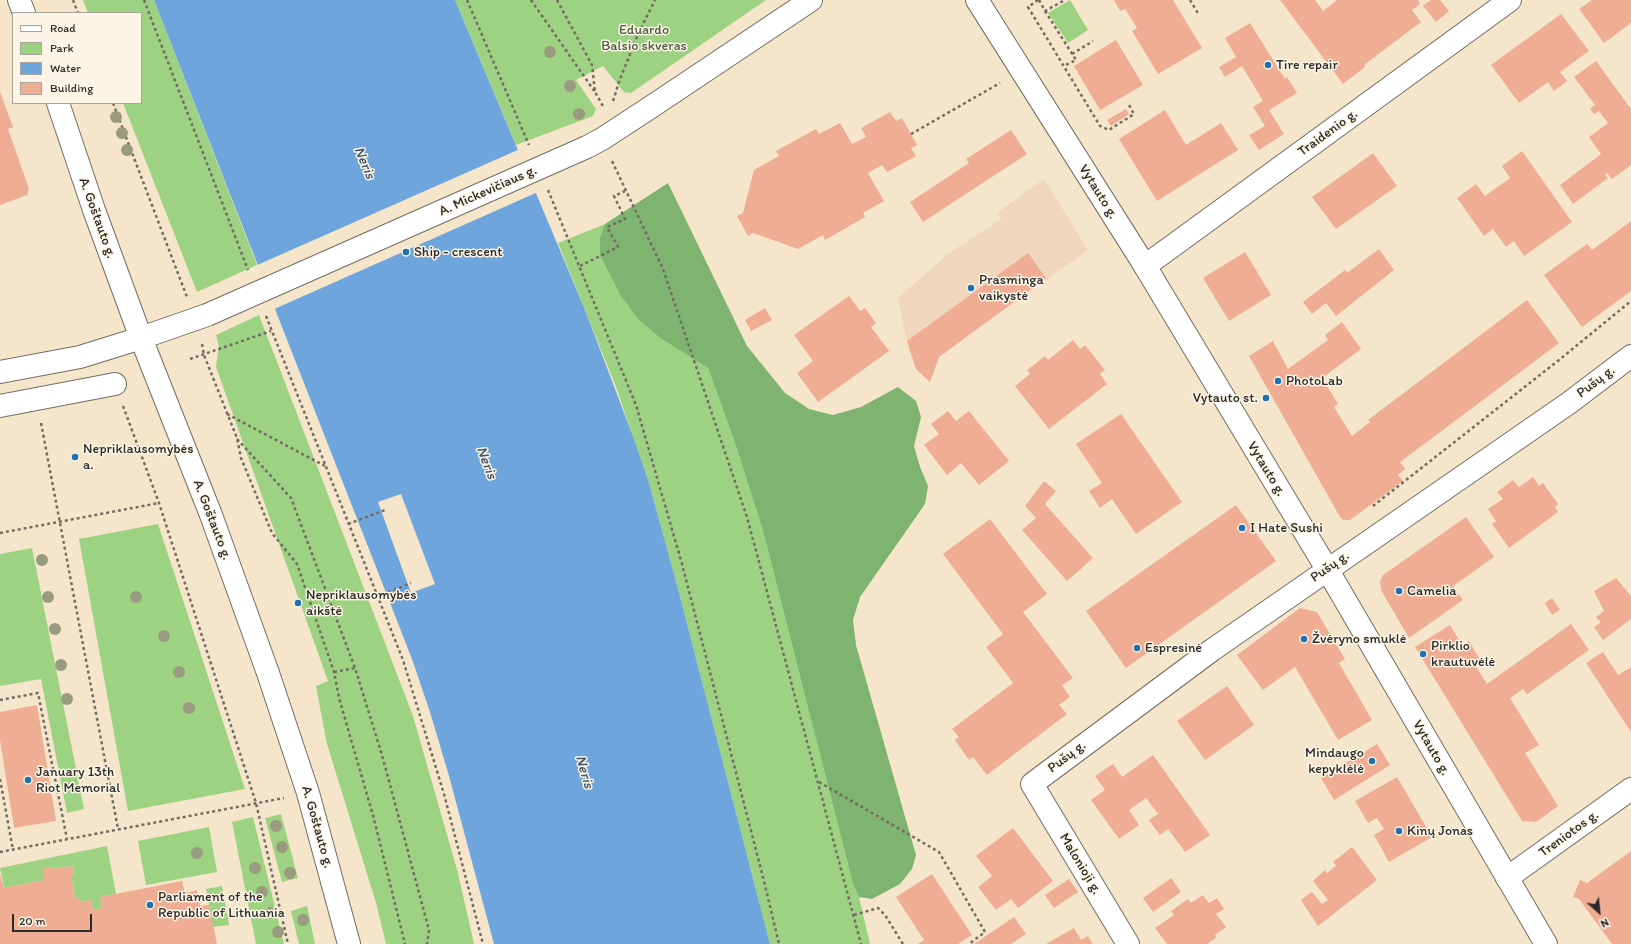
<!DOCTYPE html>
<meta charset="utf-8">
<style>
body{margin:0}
#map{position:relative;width:1631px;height:944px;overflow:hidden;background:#f5e6cb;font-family:Itim,sans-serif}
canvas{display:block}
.legend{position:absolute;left:12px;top:12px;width:130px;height:92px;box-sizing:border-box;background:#fcf5e5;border:1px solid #a8a49b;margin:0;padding:5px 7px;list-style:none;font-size:12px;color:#2b2b2b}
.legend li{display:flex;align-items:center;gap:8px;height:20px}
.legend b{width:20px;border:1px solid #a8a49b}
.north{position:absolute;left:1579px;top:892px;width:40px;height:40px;-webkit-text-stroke:3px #fcf5e5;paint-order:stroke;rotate:153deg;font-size:11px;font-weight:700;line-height:16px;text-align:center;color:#2b2b2b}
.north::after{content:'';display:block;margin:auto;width:14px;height:18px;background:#2b2b2b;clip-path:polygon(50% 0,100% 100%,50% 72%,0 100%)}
.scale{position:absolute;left:12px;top:914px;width:80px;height:18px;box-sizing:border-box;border:2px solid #2b2b2b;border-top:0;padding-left:5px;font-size:12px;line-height:14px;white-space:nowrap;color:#2b2b2b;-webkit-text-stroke:3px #fcf5e5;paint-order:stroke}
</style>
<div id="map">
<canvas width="1631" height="944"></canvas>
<ul class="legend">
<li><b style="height:5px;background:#fff"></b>Road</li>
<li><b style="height:11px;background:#9dd282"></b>Park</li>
<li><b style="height:11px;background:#6ea5dc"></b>Water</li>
<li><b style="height:11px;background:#efad94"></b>Building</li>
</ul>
<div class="north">N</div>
<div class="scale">20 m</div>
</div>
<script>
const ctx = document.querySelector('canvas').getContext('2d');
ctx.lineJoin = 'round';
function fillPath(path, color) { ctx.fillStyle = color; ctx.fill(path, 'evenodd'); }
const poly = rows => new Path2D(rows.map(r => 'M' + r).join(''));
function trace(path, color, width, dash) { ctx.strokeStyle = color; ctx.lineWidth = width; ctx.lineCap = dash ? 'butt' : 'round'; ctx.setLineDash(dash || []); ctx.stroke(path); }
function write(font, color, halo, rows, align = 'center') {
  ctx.font = font + ' Itim,sans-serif'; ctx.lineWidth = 3; ctx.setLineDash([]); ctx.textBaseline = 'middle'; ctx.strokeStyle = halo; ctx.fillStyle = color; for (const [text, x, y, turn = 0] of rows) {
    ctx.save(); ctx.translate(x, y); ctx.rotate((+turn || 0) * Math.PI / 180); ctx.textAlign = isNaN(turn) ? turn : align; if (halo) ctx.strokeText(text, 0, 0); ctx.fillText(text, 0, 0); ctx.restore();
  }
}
fillPath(poly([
 [1044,179,1088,250,939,357,930,382,916,369,907,341,898,298,948,254,1001,219,997,213]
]), '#efd6bc');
fillPath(poly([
 [83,0,154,0,257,265,197,292,123,103,141,103,141,13,88,13],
 [455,0,766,0,631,93,624,92,603,66,576,80,596,109,593,116,516,145],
 [1070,0,1088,30,1068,43,1048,13],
 [605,224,600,237,639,320,660,338,708,368,734,440,763,531,853,884,859,897,870,944,770,944,677,585,649,483,616,387,558,243],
 [259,315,413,716,458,873,474,944,386,944,376,903,327,744,316,686,328,681,216,367,219,346,216,335],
 [158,524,245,789,128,811,79,539],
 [32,548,84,809,67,813,41,679,0,686,0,554],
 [281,814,298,878,282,882,265,818],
 [253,817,284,944,256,944,232,822],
 [209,827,217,872,146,885,138,841],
 [107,846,116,894,100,897,102,908,93,910,91,900,79,902,78,898,75,898,71,875,74,874,72,866,53,869,52,867,43,869,45,880,4,888,0,868],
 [222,886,229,925,213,927,206,889],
 [307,906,315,944,299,944,291,911]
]), '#9dd282');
fillPath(poly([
 [668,183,747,346,785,393,809,409,833,415,861,407,898,387,916,401,921,417,914,446,920,467,928,486,925,504,860,597,853,620,856,645,916,855,912,869,900,884,872,899,859,897,853,884,763,531,734,440,708,368,660,338,639,320,621,296,600,255,600,237,605,224]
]), '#7eb470');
fillPath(poly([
 [154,0,455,0,585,310,634,439,649,483,677,585,770,944,494,944,449,776,430,712,412,659]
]), '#6ea5dc');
fillPath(poly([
 [520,149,538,192,272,310,255,266],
 [401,494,435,584,411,593,378,502]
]), '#f5e6cb');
fillPath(poly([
 [1114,0,1173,0,1202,48,1158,74,1132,31,1137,28,1125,9,1120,11],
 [1280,0,1315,0,1323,11,1337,0,1418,0,1420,4,1412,10,1421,22,1364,65,1365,67,1343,84],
 [1431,0,1440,0,1449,11,1436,22,1423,6],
 [1592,0,1631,0,1631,23,1604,43,1579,9],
 [1561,14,1589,51,1560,72,1567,81,1554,91,1548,82,1519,103,1491,65],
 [1250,23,1285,79,1287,77,1297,93,1269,110,1284,134,1259,150,1249,135,1265,126,1253,107,1263,101,1242,66,1225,77,1219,67,1236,57,1225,38],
 [1116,40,1143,85,1100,110,1074,66],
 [1596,61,1631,109,1631,165,1612,179,1607,173,1605,175,1608,178,1573,204,1560,185,1601,154,1589,137,1608,123,1599,111,1594,114,1590,109,1595,105,1574,77],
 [0,92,13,127,8,129,29,189,27,195,0,205],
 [1126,109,1129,114,1111,126,1107,120],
 [1165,110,1186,145,1221,123,1238,150,1157,201,1119,139],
 [890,112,896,121,902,118,917,145,911,148,916,156,887,172,882,165,868,173,884,201,863,213,865,217,825,240,823,235,798,249,753,233,748,236,737,216,743,213,754,170,779,156,776,151,816,129,819,134,840,123,852,144,866,137,861,128],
 [1011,130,1027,154,923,222,910,202,969,163,966,159],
 [1522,151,1572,222,1524,256,1514,241,1506,247,1493,229,1484,236,1457,198,1476,184,1485,196,1510,178,1502,166],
 [1373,153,1397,186,1336,229,1312,197],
 [1631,221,1631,291,1582,327,1544,275,1587,244,1592,250],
 [1379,249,1394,270,1336,316,1326,303,1312,314,1303,302,1345,270,1347,273],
 [1245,252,1271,295,1229,321,1203,278],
 [1028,253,1046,278,939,357,930,382,916,369,907,341],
 [849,296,860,311,865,308,876,323,871,327,889,351,818,402,797,373,813,361,794,335],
 [1527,300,1559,343,1400,462,1405,469,1398,475,1403,481,1350,520,1343,520,1340,517,1249,356,1273,341,1288,369,1328,340,1325,335,1342,322,1361,349,1322,378,1338,404,1334,407,1352,436,1370,422,1368,420],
 [765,308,772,320,751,331,745,320],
 [1073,340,1080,349,1085,345,1105,370,1100,374,1107,384,1049,429,1015,386,1030,374,1027,370,1045,356,1048,360],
 [948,411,956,421,969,411,1009,461,979,485,961,463,947,475,924,445,939,434,931,424],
 [1121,414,1182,502,1136,534,1112,499,1100,508,1089,491,1102,483,1076,444],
 [1533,477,1539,486,1543,483,1558,504,1555,507,1558,512,1509,548,1492,524,1496,521,1488,509,1503,499,1497,492,1513,480,1519,487],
 [1044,481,1056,491,1045,504,1093,558,1067,581,1022,530,1036,518,1025,506],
 [1236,505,1276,561,1126,668,1086,611],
 [1466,517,1494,557,1453,586,1463,600,1409,638,1381,590,1380,581,1383,575],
 [990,519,1047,594,1023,612,1073,678,1062,685,1070,697,1059,705,1067,714,987,775,973,757,969,760,955,740,959,737,952,729,1013,683,986,647,1003,634,943,554],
 [1616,578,1631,596,1631,619,1603,640,1594,627,1601,622,1596,617,1604,611,1594,591],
 [1552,598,1560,610,1552,615,1545,603],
 [1300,608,1317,612,1345,659,1339,663,1372,720,1338,740,1295,667,1263,690,1237,655],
 [1571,624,1589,650,1527,694,1523,689,1510,698,1539,745,1525,753,1558,806,1536,822,1522,821,1415,647,1450,625,1462,645,1469,641,1480,660,1474,663,1487,684],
 [1603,652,1618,675,1631,667,1631,732,1586,663],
 [1227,686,1254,725,1205,760,1177,721],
 [37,705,56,821,14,828,0,740,0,712],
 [1377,744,1390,765,1334,800,1321,778],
 [1153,755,1210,835,1185,852,1168,829,1160,835,1149,820,1158,814,1146,798,1129,810,1139,825,1119,839,1091,800,1105,790,1095,776,1113,764,1122,777],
 [1397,777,1432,837,1389,862,1374,835,1384,829,1377,818,1368,823,1355,801],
 [1013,828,1053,881,1018,908,1011,899,996,910,978,887,992,876,976,856],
 [1352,847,1377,880,1318,926,1301,900,1312,892,1322,904,1328,900,1313,881,1325,870,1327,873,1336,866,1333,862],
 [1631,851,1631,944,1612,944,1579,899,1573,897,1580,880,1587,883],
 [72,866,74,875,71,875,75,898,78,897,79,902,91,900,93,910,102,908,100,897,182,881,185,893,197,890,200,906,209,905,217,944,0,944,0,874,4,888,45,880,42,869,52,867,53,869],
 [932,874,972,935,958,944,918,944,924,940,896,897],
 [1171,878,1181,892,1153,912,1143,898],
 [1069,879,1078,892,1054,908,1045,895],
 [1203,895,1209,903,1217,898,1224,909,1216,914,1226,927,1215,935,1216,938,1207,944,1167,944,1155,928,1174,915,1171,911,1188,899,1191,903],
 [1014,917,1026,934,1011,944,974,944],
 [1074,928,1081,940,1088,936,1093,944,1046,944]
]), '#efad94');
const pedestrian = poly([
 [0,406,115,384]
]);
const minor = poly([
 [587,147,602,139,654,105,811,0],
 [1145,266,1510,0],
 [141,338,207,315],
 [1507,878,1631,789],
 [1128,944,1032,784,1212,650,1569,403,1631,356]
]);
const tertiary = poly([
 [977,0,1145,266,1327,569,1546,944]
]);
const secondary = poly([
 [0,372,80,357,141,338]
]);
const primary = poly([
 [19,0,24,13],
 [58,103,94,210,141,338,211,515,268,673,308,793,349,944]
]);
trace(pedestrian, '#726c63', 24);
trace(minor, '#726c63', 24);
trace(tertiary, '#726c63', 24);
trace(secondary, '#726c63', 24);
trace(primary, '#726c63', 24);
trace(poly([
 [73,0,78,13],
 [144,0,248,270],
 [467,0,529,145],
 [531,0,595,92],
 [557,0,592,65,595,92,604,108],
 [1038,0,1028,7,1100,126,1109,130,1134,114,1128,103],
 [1039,0,1045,11,1065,0],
 [1190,0,1199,15],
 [1045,11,1076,60,1064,66],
 [1072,54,1093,41],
 [613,101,620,79,639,32,655,0],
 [113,103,187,297],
 [911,134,1000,83],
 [612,161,663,269,747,517,861,944],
 [548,190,636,405,682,564,764,881,779,944],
 [580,266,618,247,607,227,625,219,614,196,625,191],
 [266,316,403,660,444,794,483,944],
 [202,344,204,355,237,438,241,458,272,533,297,564,334,672,339,698,374,819,405,944],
 [190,359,271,331],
 [123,406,159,503,256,803,288,944],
 [227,414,325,466],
 [41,423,118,829],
 [237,439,291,498,355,668,382,755,429,930,427,944],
 [1373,506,1559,360,1631,301],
 [348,524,385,510],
 [0,533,159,503],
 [377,597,411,583],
 [334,672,355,668],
 [0,700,38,693,67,839],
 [0,779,13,850],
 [819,782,939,852,985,932,969,944],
 [0,852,284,798],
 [854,915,878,908,885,915,903,944]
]), '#726c63', 2.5, [3, 3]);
trace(pedestrian, '#fff', 22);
trace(minor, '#fff', 22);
trace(tertiary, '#fff', 22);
trace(secondary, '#fff', 22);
trace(primary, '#fff', 22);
const minorBridge = poly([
 [207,315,587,147]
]);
trace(minorBridge, '#726c63', 24, []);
trace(minorBridge, '#fff', 22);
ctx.fillStyle = '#999b81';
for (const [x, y] of [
 [550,52],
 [570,86],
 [579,114],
 [116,117],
 [122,133],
 [127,150],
 [42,560],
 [48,597],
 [136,597],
 [55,629],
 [164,636],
 [61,665],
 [179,672],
 [67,699],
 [189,708],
 [276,826],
 [282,847],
 [197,853],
 [255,868],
 [290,873],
 [262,892],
 [271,913],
 [303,920],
 [278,932]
]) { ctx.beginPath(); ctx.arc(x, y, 6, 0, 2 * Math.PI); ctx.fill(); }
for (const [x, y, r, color] of [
 [1268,65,4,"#1f6fb2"],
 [406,252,4,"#1f6fb2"],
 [971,288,4,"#1f6fb2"],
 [1278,381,4,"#1f6fb2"],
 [1266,398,4,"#1f6fb2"],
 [75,457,4,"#1f6fb2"],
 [1242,528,4,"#1f6fb2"],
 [1399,591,4,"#1f6fb2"],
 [298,603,4,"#1f6fb2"],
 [1304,639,4,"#1f6fb2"],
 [1137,648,4,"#1f6fb2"],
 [1423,654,4,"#1f6fb2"],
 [1372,761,4,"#1f6fb2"],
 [28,780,4,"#1f6fb2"],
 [1399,831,4,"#1f6fb2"],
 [150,905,4,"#1f6fb2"]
]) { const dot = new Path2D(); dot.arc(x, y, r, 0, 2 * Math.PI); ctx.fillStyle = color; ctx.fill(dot); trace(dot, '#fcf5e5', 1.5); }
write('14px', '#4d5d45', '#fcf5e5', [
 ["Eduardo",644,30],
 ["Balsio skveras",644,46]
]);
write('14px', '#2b2b2b', '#fcf5e5', [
 ["Tire repair",1276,65],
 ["Ship - crescent",414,252],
 ["Prasminga",979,280],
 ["vaikystė",979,296],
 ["PhotoLab",1286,381],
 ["Vytauto st.",1258,398,"right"],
 ["Nepriklausomybės",83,449],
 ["a.",83,465],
 ["I Hate Sushi",1250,528],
 ["Camelia",1407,591],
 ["Nepriklausomybės",306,595],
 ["aikštė",306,611],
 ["Žvėryno smuklė",1312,639],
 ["Pirklio",1431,646],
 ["krautuvėlė",1431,662],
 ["Espresinė",1145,648],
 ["Mindaugo",1364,753,"right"],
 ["kepyklėlė",1364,769,"right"],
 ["January 13th",36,772],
 ["Riot Memorial",36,788],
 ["Kinų Jonas",1407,831],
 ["Parliament of the",158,897],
 ["Republic of Lithuania",158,913]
], 'left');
write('14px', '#2b2b2b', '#fcf5e5', [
 ["Traidenio g.",1328,133,-36],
 ["A. Mickevičiaus g.",488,191,-24],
 ["Vytauto g.",1098,192,58],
 ["A. Goštauto g.",97,218,70],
 ["Pušų g.",1596,382,-37],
 ["Vytauto g.",1266,469,59],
 ["A. Goštauto g.",212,520,69],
 ["Pušų g.",1330,567,-35],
 ["Vytauto g.",1431,748,60],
 ["Pušų g.",1067,757,-37],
 ["A. Goštauto g.",317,827,74],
 ["Treniotos g.",1569,834,-36],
 ["Malonioji g.",1080,864,59]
]);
write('italic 15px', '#425669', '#fcf5e5', [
 ["Neris",364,163,67],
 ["Neris",486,463,69],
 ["Neris",584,772,74]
]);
</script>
